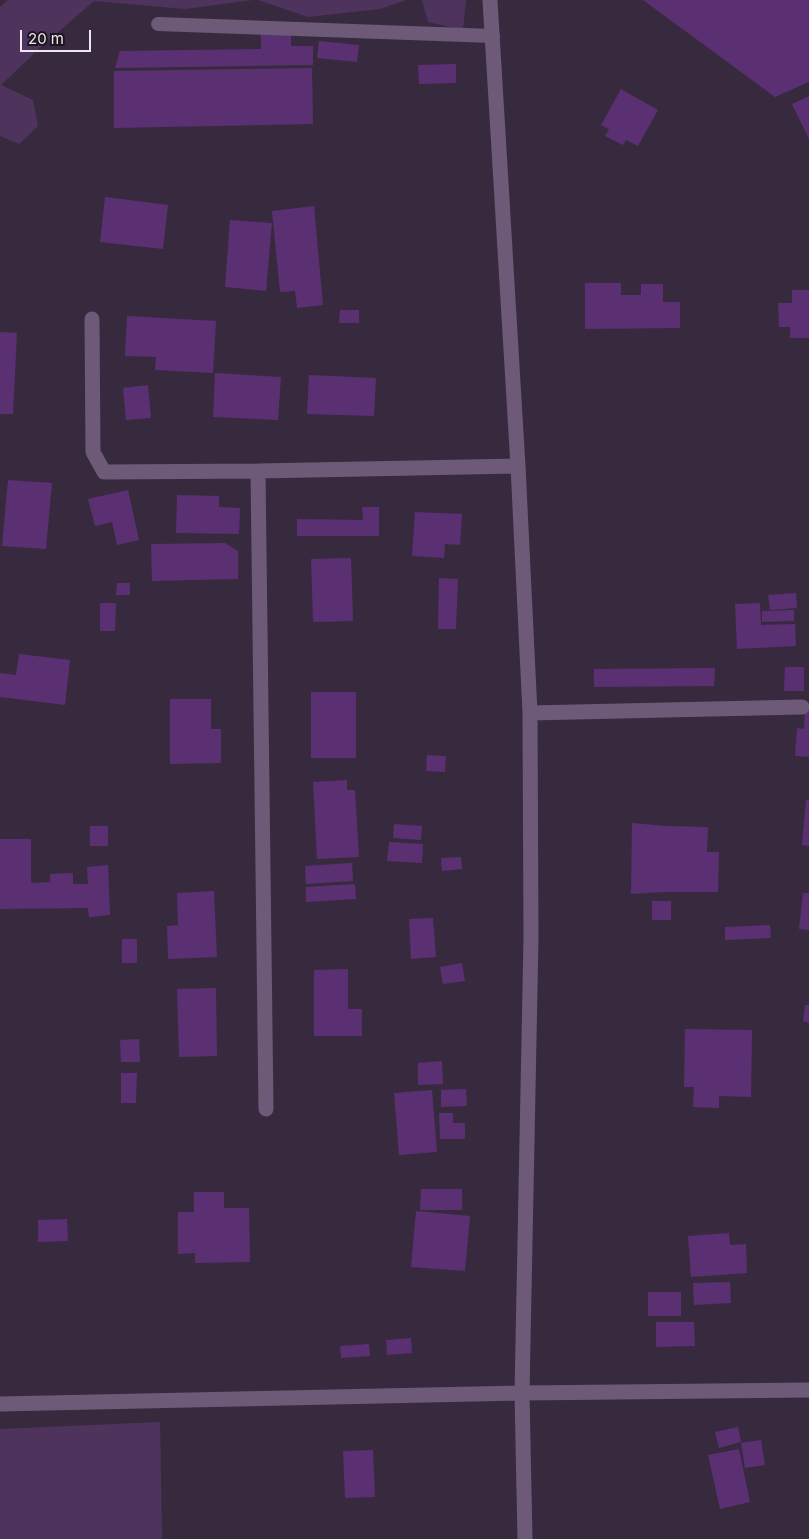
<!DOCTYPE html>
<style>
body{margin:0}
#map{position:relative;width:809px;height:1539px;overflow:hidden;background:#372a3f;font-family:Inter,sans-serif}
canvas{display:block}
.scale{position:absolute;left:20px;top:30px;width:71px;height:22px;box-sizing:border-box;border:2px solid #f0e7f5;border-top:0;padding-left:6px;font-size:15px;line-height:18px;white-space:nowrap;color:#f0e7f5;-webkit-text-stroke:4px #1b161f;paint-order:stroke}
</style>
<div id="map">
<canvas width="809" height="1539"></canvas>
<div class="scale">20 m</div>
</div>
<script>
const ctx = document.querySelector('canvas').getContext('2d');
ctx.lineJoin = 'round';
function fillPath(path, color) { ctx.fillStyle = color; ctx.fill(path, 'evenodd'); }
const poly = rows => new Path2D(rows.map(r => 'M' + r).join(''));
function trace(path, color, width, dash) { ctx.strokeStyle = color; ctx.lineWidth = width; ctx.lineCap = dash ? 'butt' : 'round'; ctx.setLineDash(dash || []); ctx.stroke(path); }
fillPath(poly([
 [8,0,253,0,185,9,94,1,43,45,1,85,33,100,38,126,19,144,0,136,0,7],
 [258,0,406,0,380,9,308,17],
 [422,0,466,0,463,30,428,22],
 [160,1422,162,1539,0,1539,0,1429]
]), '#4e345d');
fillPath(poly([
 [643,0,809,0,809,82,775,97],
 [291,32,291,46,313,46,313,65,115,68,120,51,261,49,261,33],
 [319,41,359,45,357,62,317,58],
 [456,64,456,83,419,84,418,65],
 [312,68,313,124,114,128,114,71],
 [621,89,658,110,638,146,626,140,623,145,605,136,609,129,601,125],
 [809,96,809,139,792,104],
 [105,197,168,205,163,249,100,242],
 [314,206,323,305,297,308,295,291,280,292,272,211],
 [230,220,272,223,266,291,225,287],
 [585,283,621,283,621,295,641,295,641,284,663,284,663,302,680,302,680,328,585,329],
 [792,290,809,290,809,338,790,338,790,327,779,327,778,303,792,303],
 [340,310,359,310,359,323,339,323],
 [127,316,216,321,213,373,155,370,156,357,125,356],
 [0,332,17,333,13,414,0,414],
 [215,373,281,377,278,420,213,417],
 [309,375,376,378,374,416,307,414],
 [148,385,151,418,126,420,123,388],
 [8,480,52,483,46,549,2,546],
 [128,490,139,540,117,545,112,522,95,526,88,499],
 [177,495,219,496,219,507,240,508,239,534,176,533],
 [362,507,379,507,379,536,297,536,297,519,363,520],
 [415,512,462,514,460,545,445,544,444,558,412,556],
 [225,543,238,551,238,579,152,581,151,544],
 [351,558,353,621,313,622,311,559],
 [439,578,458,579,456,629,438,629],
 [117,583,130,583,130,595,116,595],
 [796,593,797,608,770,610,768,595],
 [100,603,116,603,115,631,100,631],
 [760,603,761,625,795,624,796,646,737,649,735,604],
 [794,610,794,621,762,622,762,611],
 [19,654,70,660,65,705,0,697,0,673,16,675],
 [785,667,804,667,804,691,784,691],
 [715,668,714,686,594,687,594,669],
 [311,692,356,692,356,758,311,758],
 [170,699,211,699,211,729,221,729,221,763,170,764],
 [805,707,809,708,809,757,795,756,797,728,804,729],
 [427,755,446,756,445,772,426,771],
 [347,780,347,790,355,790,359,857,317,859,313,782],
 [806,800,809,800,809,846,802,845],
 [632,823,665,826,708,827,707,852,719,852,718,892,664,892,631,894],
 [394,824,422,826,421,840,393,838],
 [90,826,108,826,108,846,90,846],
 [0,839,31,839,31,883,50,882,50,874,73,873,73,884,88,884,87,867,108,865,110,915,89,917,88,908,0,909],
 [389,842,423,844,422,863,387,861],
 [461,857,462,869,442,871,441,858],
 [352,863,353,881,306,884,305,866],
 [355,884,356,899,306,902,306,887],
 [214,891,217,957,168,959,167,926,178,925,177,893],
 [803,893,809,893,809,930,799,929],
 [652,901,671,901,671,920,652,920],
 [433,918,436,957,411,959,409,919],
 [770,925,771,938,725,940,725,927],
 [122,939,137,939,137,963,122,963],
 [462,963,465,981,443,984,440,967],
 [348,969,348,1009,362,1009,362,1036,314,1036,314,970],
 [216,988,217,1056,179,1057,177,989],
 [805,1005,809,1005,809,1023,803,1021],
 [685,1029,752,1030,751,1097,719,1096,719,1108,693,1107,694,1087,684,1087],
 [139,1039,140,1062,121,1062,120,1040],
 [442,1061,443,1084,418,1085,418,1063],
 [121,1073,137,1073,136,1103,121,1103],
 [466,1089,467,1106,441,1107,441,1090],
 [432,1090,437,1152,399,1155,394,1093],
 [439,1113,453,1113,453,1123,465,1123,465,1139,440,1139],
 [421,1189,462,1189,462,1210,420,1210],
 [194,1192,224,1192,224,1208,249,1208,250,1262,195,1263,195,1253,178,1254,178,1212,194,1212],
 [416,1211,470,1216,465,1271,411,1267],
 [67,1219,68,1241,38,1242,38,1220],
 [729,1233,730,1245,746,1244,747,1273,691,1277,688,1236],
 [730,1282,731,1303,694,1305,693,1283],
 [648,1292,681,1292,681,1316,648,1316],
 [656,1322,694,1322,695,1346,656,1347],
 [411,1338,412,1353,387,1355,386,1340],
 [369,1344,370,1356,341,1358,340,1346],
 [738,1427,741,1442,719,1448,715,1432],
 [761,1440,765,1465,745,1468,741,1443],
 [739,1449,750,1502,720,1509,708,1455],
 [373,1450,375,1497,345,1498,343,1451]
]), '#5b3072');
trace(poly([
 [158,24,493,36]
]), '#6d5a78', 14);
trace(poly([
 [490,0,518,466,530,713,531,938,522,1393,525,1539],
 [92,319,93,452,104,472,258,471,518,466],
 [258,471,266,1109],
 [530,713,802,707],
 [0,1404,522,1393,809,1390]
]), '#6d5a78', 15);
</script>
